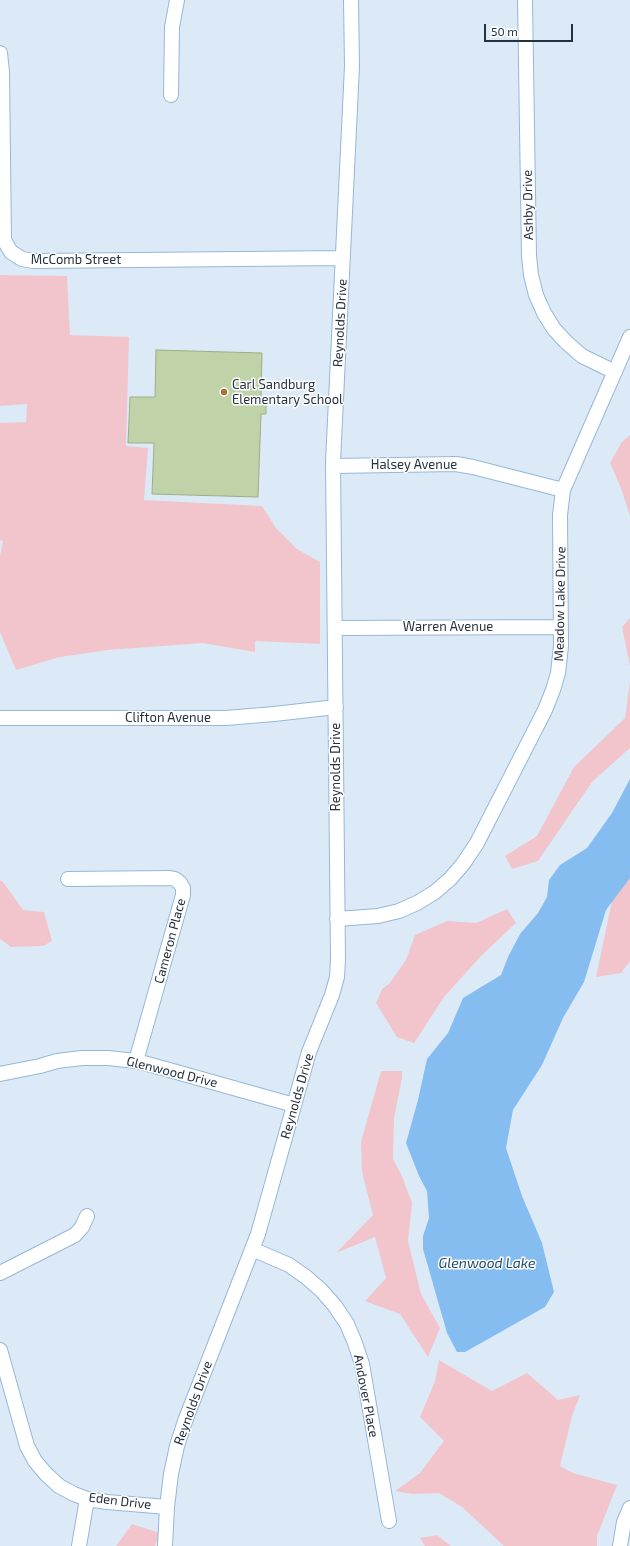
<!DOCTYPE html>
<style>
body{margin:0}
#map{position:relative;width:630px;height:1546px;overflow:hidden;background:#dceaf8;font-family:"Exo 2",sans-serif}
canvas{display:block}
.scale{position:absolute;left:484px;top:24px;width:89px;height:18px;box-sizing:border-box;border:2px solid #24313e;border-top:0;padding-left:5px;font-size:12px;line-height:14px;white-space:nowrap;color:#24313e;-webkit-text-stroke:3px #fff;paint-order:stroke}
</style>
<div id="map">
<canvas width="630" height="1546"></canvas>
<div class="scale">50 m</div>
</div>
<script>
const ctx = document.querySelector('canvas').getContext('2d');
ctx.lineJoin = 'round';
function fillPath(path, color) { ctx.fillStyle = color; ctx.fill(path, 'evenodd'); }
const poly = rows => new Path2D(rows.map(r => 'M' + r).join(''));
function trace(path, color, width, dash) { ctx.strokeStyle = color; ctx.lineWidth = width; ctx.lineCap = dash ? 'butt' : 'round'; ctx.setLineDash(dash || []); ctx.stroke(path); }
function write(font, color, halo, rows, align = 'center') {
  ctx.font = font + ' "Exo 2",sans-serif'; ctx.lineWidth = 3; ctx.setLineDash([]); ctx.textBaseline = 'middle'; ctx.strokeStyle = halo; ctx.fillStyle = color; for (const [text, x, y, turn = 0] of rows) {
    ctx.save(); ctx.translate(x, y); ctx.rotate((+turn || 0) * Math.PI / 180); ctx.textAlign = isNaN(turn) ? turn : align; if (halo) ctx.strokeText(text, 0, 0); ctx.fillText(text, 0, 0); ctx.restore();
  }
}
fillPath(poly([
 [0,275,67,276,70,335,129,337,126,446,148,448,144,500,262,506,276,528,297,549,320,562,320,644,255,641,255,652,203,643,108,650,60,657,16,670,0,632,0,556,3,541,0,540,0,423,26,422,27,404,0,406],
 [630,435,630,516,621,488,610,463,622,442],
 [630,618,630,666,622,627],
 [630,681,630,748,592,782,538,861,512,869,505,856,537,836,574,767,625,718],
 [630,869,630,961,621,973,596,977,615,887],
 [0,880,3,882,23,910,44,912,52,941,43,946,11,947,0,939],
 [507,909,516,923,481,956,444,997,414,1043,397,1037,376,1003,382,989,389,984,406,960,415,935,447,921,476,923],
 [381,1071,402,1071,402,1078,394,1118,393,1159,402,1176,412,1203,408,1241,421,1294,440,1328,428,1357,400,1314,365,1301,386,1278,375,1237,336,1253,373,1215,362,1172,361,1142],
 [439,1360,492,1391,527,1373,558,1400,580,1395,572,1416,560,1466,573,1473,617,1485,597,1536,597,1546,504,1546,462,1507,439,1493,412,1494,395,1491,420,1473,444,1441,420,1417,435,1381],
 [132,1524,160,1533,155,1546,116,1546],
 [437,1535,451,1546,425,1546,420,1538]
]), '#f2c5cc');
fillPath(poly([
 [630,779,630,878,606,910,584,982,563,1018,542,1065,513,1110,506,1148,522,1196,542,1243,554,1292,545,1307,465,1352,457,1352,447,1333,423,1249,423,1236,429,1218,427,1191,419,1176,406,1143,418,1100,427,1059,448,1033,463,998,501,975,508,957,520,934,538,913,547,897,549,880,560,865,587,848,612,813]
]), '#85bdf1');
const building = poly([
 [156,350,262,353,261,398,266,398,266,414,261,414,258,497,152,494,154,443,128,443,130,397,155,397,156,350]
]);
fillPath(building, '#bfd2a8');
trace(building, '#9cae86', 1);
const minor = poly([
 [525,0,529,256,531,275,536,295,544,313,554,329,566,342,582,356,615,372],
 [0,53,2,72,4,240,11,252,22,259,33,261,343,258],
 [171,95,172,27,177,0],
 [333,466,456,464,473,467,563,490],
 [335,628,561,627],
 [0,718,226,718,274,714,336,707],
 [68,879,170,878,175,879,180,883,183,888,183,895,136,1061],
 [337,919,378,916,399,911,417,903,435,892,450,879,463,864,477,843,545,710,553,690,558,673,561,646,560,515,563,490,630,337],
 [0,1074,40,1066,57,1061,82,1058,108,1058,136,1061,155,1066,294,1105],
 [252,1249,289,1265,306,1277,321,1290,335,1306,347,1324,355,1343,362,1364,389,1521],
 [0,1273,75,1235,82,1227,87,1216],
 [0,1350,27,1446,35,1461,46,1474,59,1486,74,1494,87,1499,107,1502,167,1507],
 [79,1546,87,1499],
 [165,1546,167,1507,171,1474,177,1446,185,1421,258,1234,309,1052,332,995,337,977,338,960,333,462,352,66,351,0],
 [620,1546,624,1522,630,1508]
]);
trace(minor, '#95b7d8', 16);
trace(minor, '#fff', 14);
for (const [x, y, r, color] of [
 [224,392,4,"#aa722f"]
]) { const dot = new Path2D(); dot.arc(x, y, r, 0, 2 * Math.PI); ctx.fillStyle = color; ctx.fill(dot); trace(dot, '#fff', 1.5); }
write('13px', '#24313e', '#fff', [
 ["Ashby Drive",528,205,-91],
 ["McComb Street",76,260],
 ["Reynolds Drive",340,323,-87],
 ["Halsey Avenue",414,465],
 ["Meadow Lake Drive",560,604,-89],
 ["Warren Avenue",448,627],
 ["Clifton Avenue",168,718],
 ["Reynolds Drive",336,767,-90],
 ["Cameron Place",170,941,-75],
 ["Glenwood Drive",172,1072,14],
 ["Reynolds Drive",297,1096,-74],
 ["Andover Place",366,1396,79],
 ["Reynolds Drive",193,1403,-70],
 ["Eden Drive",120,1501,7]
]);
write('13px', '#24313e', '#fff', [
 ["Carl Sandburg",232,385],
 ["Elementary School",232,400]
], 'left');
write('italic 14px', '#21496d', '#fff', [
 ["Glenwood Lake",487,1263]
]);
</script>
